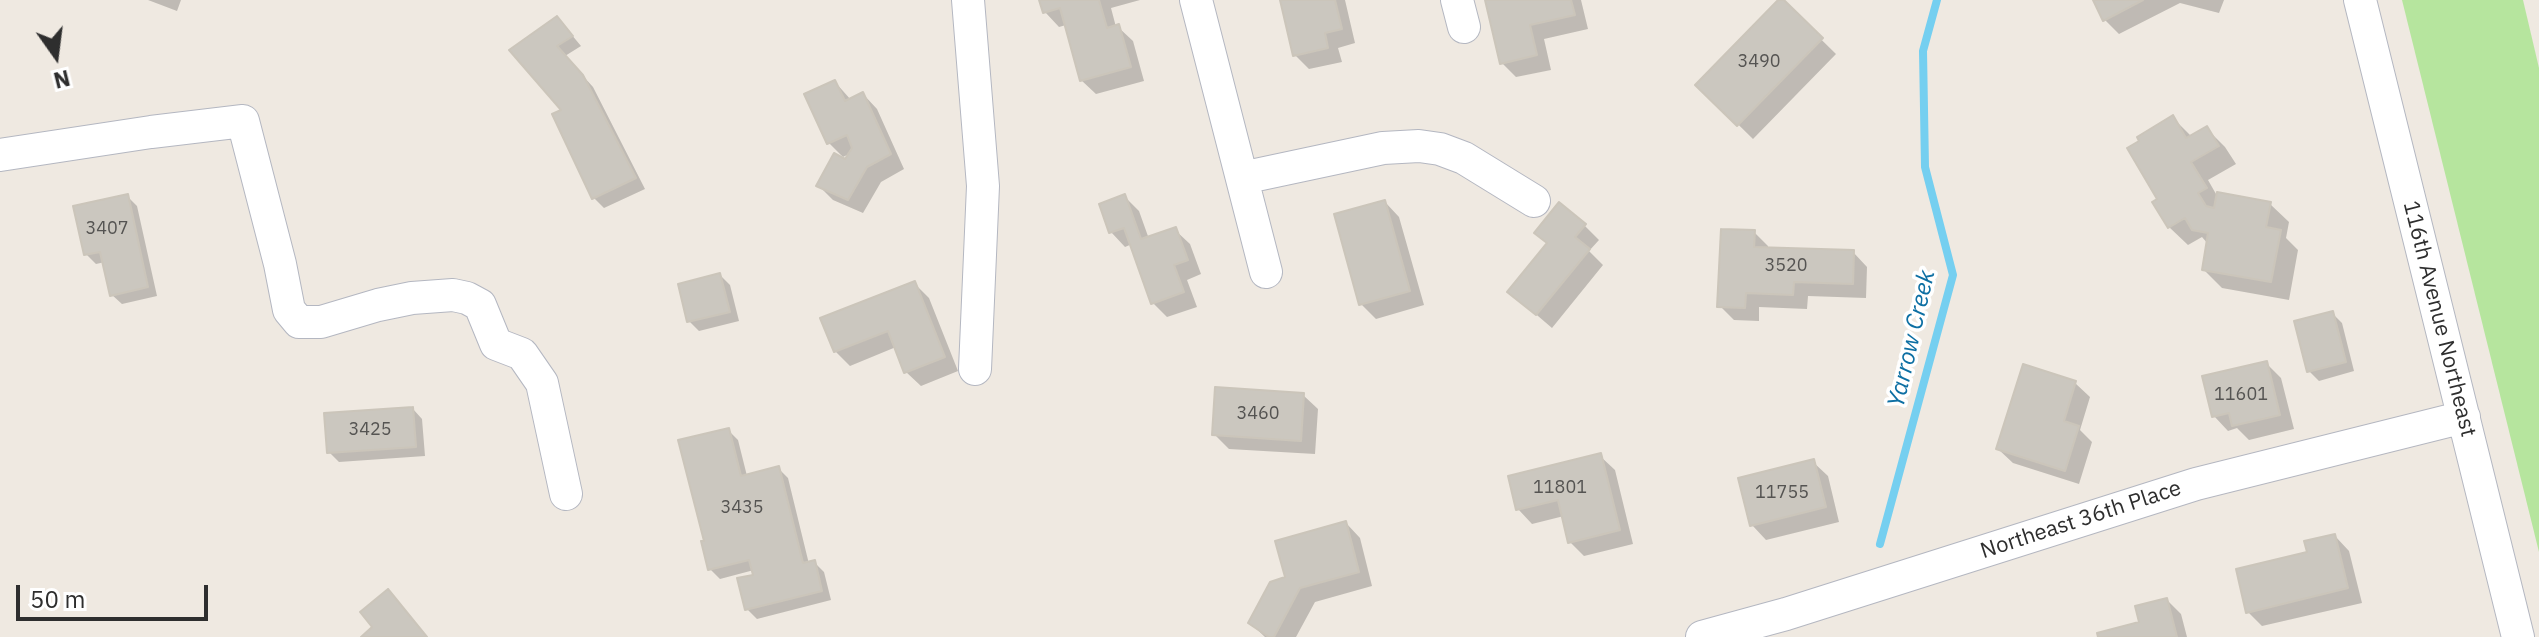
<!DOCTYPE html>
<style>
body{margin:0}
#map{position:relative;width:2539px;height:637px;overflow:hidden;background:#efe9e1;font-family:"IBM Plex Sans",sans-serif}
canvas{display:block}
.north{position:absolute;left:16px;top:16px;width:80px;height:80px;-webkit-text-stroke:6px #fff;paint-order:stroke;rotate:166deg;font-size:22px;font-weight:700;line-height:32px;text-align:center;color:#2e2e2e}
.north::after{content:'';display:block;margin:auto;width:28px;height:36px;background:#2e2e2e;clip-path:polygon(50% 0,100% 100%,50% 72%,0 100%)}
.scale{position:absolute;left:16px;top:585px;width:192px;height:36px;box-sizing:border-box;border:4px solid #2e2e2e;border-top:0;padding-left:10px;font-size:24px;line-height:28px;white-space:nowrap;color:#2e2e2e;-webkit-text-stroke:6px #fff;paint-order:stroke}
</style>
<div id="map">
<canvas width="2539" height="637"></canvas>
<div class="north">N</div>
<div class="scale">50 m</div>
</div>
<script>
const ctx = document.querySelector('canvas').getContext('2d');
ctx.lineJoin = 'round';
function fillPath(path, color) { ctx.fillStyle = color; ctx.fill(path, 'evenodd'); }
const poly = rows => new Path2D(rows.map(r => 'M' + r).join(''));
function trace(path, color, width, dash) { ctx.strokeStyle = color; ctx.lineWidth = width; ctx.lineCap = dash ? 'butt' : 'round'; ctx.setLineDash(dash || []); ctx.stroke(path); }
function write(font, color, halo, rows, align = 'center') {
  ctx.font = font + ' "IBM Plex Sans",sans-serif'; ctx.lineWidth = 7; ctx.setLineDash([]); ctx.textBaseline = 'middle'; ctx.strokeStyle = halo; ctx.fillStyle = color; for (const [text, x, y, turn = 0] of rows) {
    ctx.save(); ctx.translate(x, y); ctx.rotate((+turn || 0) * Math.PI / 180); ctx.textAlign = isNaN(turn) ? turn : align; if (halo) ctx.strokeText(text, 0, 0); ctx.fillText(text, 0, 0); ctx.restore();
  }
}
fillPath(poly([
 [2402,0,2523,0,2539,68,2539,552]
]), '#b6e59e');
fillPath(poly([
 [148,0,181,0,177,11],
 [1041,0,1140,0,1111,8,1116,27,1118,27,1133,41,1144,81,1096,94,1081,80,1066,25,1059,27,1045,12],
 [1282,0,1345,0,1355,43,1338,48,1342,62,1309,69,1295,55],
 [1495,0,1581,0,1588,29,1544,39,1551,70,1516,77,1502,63],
 [1781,0,1836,54,1753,139,1698,85],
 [2095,0,2224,0,2219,13,2180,3,2119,34,2105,20],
 [566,28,581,46,565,56,593,87,645,189,604,208,594,198,564,110,512,50],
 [835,82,851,100,863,94,877,109,904,169,881,182,863,213,833,200,818,185,851,153,843,157,829,143],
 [2173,118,2192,137,2207,129,2225,147,2236,164,2208,180,2216,194,2270,204,2289,222,2286,238,2298,250,2289,300,2222,288,2204,270,2208,244,2202,237,2188,245,2169,227,2160,199],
 [127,196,137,206,157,296,122,304,112,295,105,262,96,264,86,254],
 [1125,197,1139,211,1149,239,1175,230,1190,244,1201,274,1187,280,1197,307,1167,317,1153,303,1132,244,1125,247,1111,232],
 [1385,202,1399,217,1424,305,1376,319,1361,304],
 [1584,225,1599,240,1589,251,1603,265,1552,328,1510,292],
 [1754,232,1768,246,1768,249,1853,252,1867,267,1866,298,1808,296,1807,309,1759,307,1759,321,1734,320,1720,306],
 [720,275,730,285,739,321,699,331,689,321],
 [914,283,929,298,958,371,921,386,906,372,896,347,850,366,835,351],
 [2332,313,2342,323,2354,371,2319,381,2309,371],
 [2266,363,2281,378,2294,429,2249,440,2237,428,2228,431,2214,416],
 [2075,383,2090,397,2080,430,2092,442,2079,484,2013,463,1998,449],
 [1303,395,1318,409,1315,454,1229,449,1214,434],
 [413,409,422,419,425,456,339,462,329,452],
 [728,430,738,440,747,476,778,468,788,478,809,564,814,562,824,572,831,600,757,619,747,609,755,576,754,570,720,579,710,569,681,442],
 [1600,456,1615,470,1633,544,1584,556,1570,542,1564,516,1532,524,1518,509],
 [1813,462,1828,476,1839,522,1766,540,1752,525],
 [1346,523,1360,538,1372,586,1315,602,1296,637,1265,637,1250,623,1288,579],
 [2335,536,2349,551,2362,603,2262,626,2248,612,2309,554],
 [2167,600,2181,614,2187,637,2100,637,2141,624]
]), '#0003');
trace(poly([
 [1880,544,1953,275,1925,167,1923,51,1937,0]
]), '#75cff0', 8);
const building = poly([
 [1039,0,1099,0,1107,28,1119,24,1131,67,1080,81,1060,8,1043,13,1039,0],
 [1280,0,1335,0,1342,29,1325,33,1328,48,1293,56,1280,0],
 [1485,0,1571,0,1575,15,1530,25,1537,55,1500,64,1485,0],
 [1778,0,1784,0,1823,38,1737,126,1695,85,1778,0],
 [2093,0,2143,0,2103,21,2093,0],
 [557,16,573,36,557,46,583,75,636,178,592,199,552,114,561,110,509,50,557,16],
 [835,80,845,101,863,92,891,154,867,167,848,200,816,186,834,153,845,159,852,148,847,135,827,144,804,94,835,80],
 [2173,115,2186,138,2207,126,2219,146,2191,162,2207,188,2198,193,2206,206,2214,208,2217,192,2271,202,2266,227,2281,230,2271,282,2202,270,2208,233,2192,230,2185,218,2168,228,2152,202,2157,199,2127,148,2139,141,2137,137,2173,115],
 [128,194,148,287,110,296,100,252,84,255,73,206,128,194],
 [1125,194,1141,239,1176,227,1188,260,1174,265,1184,292,1151,304,1124,228,1109,233,1099,204,1125,194],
 [1385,200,1410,291,1359,305,1334,214,1385,200],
 [1559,202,1586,224,1575,237,1590,249,1536,315,1507,292,1547,243,1534,233,1559,202],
 [1721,229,1755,230,1754,247,1854,250,1853,284,1794,282,1793,295,1746,293,1745,308,1717,307,1721,229],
 [720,273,730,312,687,322,678,284,720,273],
 [915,281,945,357,904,373,888,331,834,352,820,318,915,281],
 [2333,311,2346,362,2307,372,2294,321,2333,311],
 [2267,361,2280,415,2232,426,2229,413,2212,417,2202,376,2267,361],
 [2023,364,2076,381,2064,421,2079,426,2065,471,1996,449,2023,364],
 [1215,387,1304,393,1301,441,1212,435,1215,387],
 [413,407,416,447,327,453,324,413,413,407],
 [729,428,741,476,779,466,803,563,815,560,822,591,745,610,737,578,753,575,749,560,708,570,701,541,704,541,678,440,729,428],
 [1601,453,1620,530,1568,543,1558,500,1516,510,1508,476,1601,453],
 [1814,459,1826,507,1750,526,1738,478,1814,459],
 [1346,521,1359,572,1300,588,1274,637,1269,637,1248,623,1270,582,1285,577,1275,541,1346,521],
 [2335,534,2348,588,2246,613,2236,569,2307,552,2304,541,2335,534],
 [388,589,427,637,361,637,372,627,360,612,388,589],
 [2167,598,2177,637,2098,637,2097,633,2139,622,2135,606,2167,598]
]);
fillPath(building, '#cbc7bf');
trace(building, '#cbc5ba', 2);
const minor = poly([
 [968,0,983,186,975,369],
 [1196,0,1266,272],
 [1457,0,1464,27],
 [2360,0,2518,637],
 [0,155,151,132,243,121,280,264,289,310,299,322,321,322,378,305,412,298,453,295,467,298,480,305,496,344,522,354,542,383,566,494],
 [1242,178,1383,148,1419,146,1440,149,1464,158,1534,201],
 [1702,637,1786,614,2196,484,2464,417]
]);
trace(minor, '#b4b7c1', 34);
trace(minor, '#fff', 32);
write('18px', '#555452', null, [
 ["3490",1759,62],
 ["3407",107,229],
 ["3520",1786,266],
 ["11601",2241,395],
 ["3460",1258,414],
 ["3425",370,430],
 ["11801",1560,488],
 ["11755",1782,493],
 ["3435",742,508]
]);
write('22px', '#2e2e2e', '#fff', [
 ["116th Avenue Northeast",2439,319,76],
 ["Northeast 36th Place",2081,520,-18]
]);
write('italic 24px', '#0d6fa3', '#fff', [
 ["Yarrow Creek",1912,339,-77]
]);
</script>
